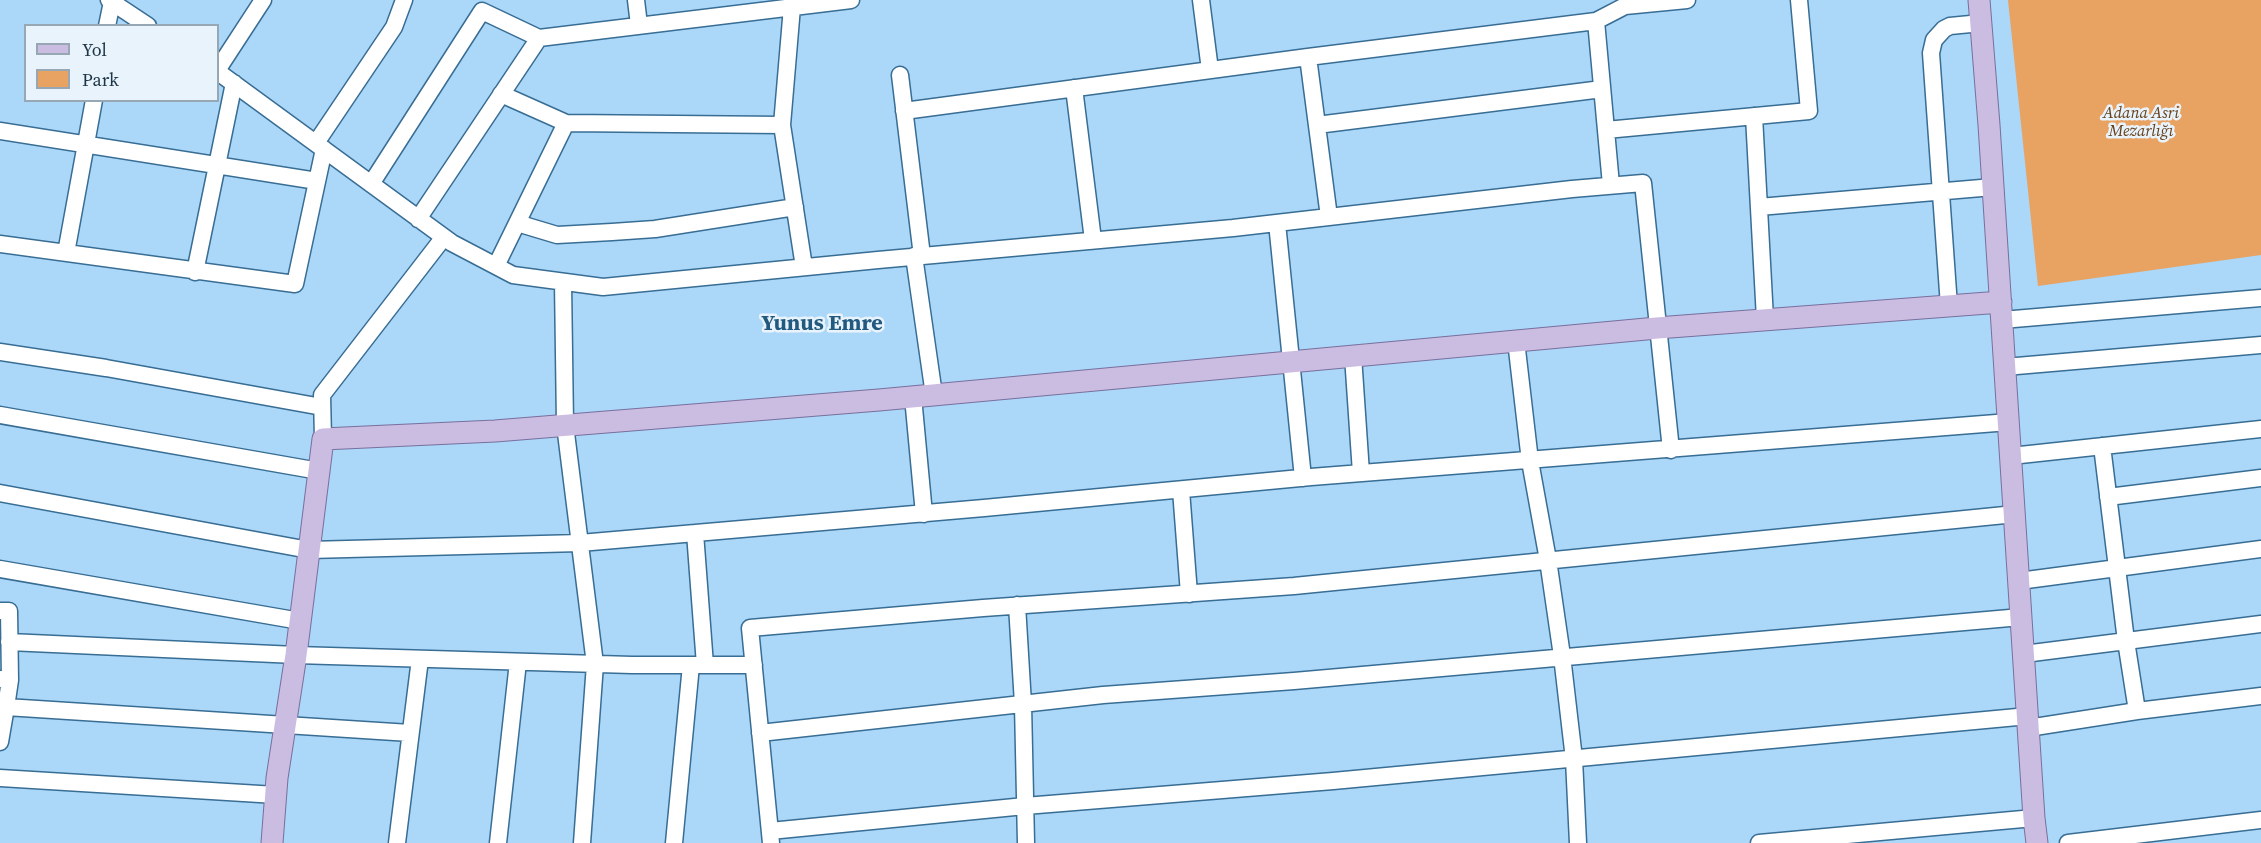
<!DOCTYPE html>
<meta charset="utf-8">
<style>
body{margin:0}
#map{position:relative;width:2261px;height:843px;overflow:hidden;background:#abd7f9;font-family:"Source Serif 4",serif}
canvas{display:block}
.legend{position:absolute;left:24px;top:24px;width:195px;height:78px;box-sizing:border-box;background:#e8f3fc;border:2px solid #97a7b3;margin:0;padding:8px 10px;list-style:none;font-size:18px;color:#1d3445}
.legend li{display:flex;align-items:center;gap:12px;height:30px}
.legend b{width:30px;border:2px solid #97a7b3}
</style>
<div id="map">
<canvas width="2261" height="843"></canvas>
<ul class="legend">
<li><b style="height:8px;background:#cbbce1"></b>Yol</li>
<li><b style="height:16px;background:#e8a262"></b>Park</li>
</ul>
</div>
<script>
const ctx = document.querySelector('canvas').getContext('2d');
ctx.lineJoin = 'round';
function fillPath(path, color) { ctx.fillStyle = color; ctx.fill(path, 'evenodd'); }
const poly = rows => new Path2D(rows.map(r => 'M' + r).join(''));
function trace(path, color, width, dash) { ctx.strokeStyle = color; ctx.lineWidth = width; ctx.lineCap = dash ? 'butt' : 'round'; ctx.setLineDash(dash || []); ctx.stroke(path); }
function write(font, color, halo, rows, align = 'center') {
  ctx.font = font + ' "Source Serif 4",serif'; ctx.lineWidth = 5; ctx.setLineDash([]); ctx.textBaseline = 'middle'; ctx.strokeStyle = halo; ctx.fillStyle = color; for (const [text, x, y, turn = 0] of rows) {
    ctx.save(); ctx.translate(x, y); ctx.rotate((+turn || 0) * Math.PI / 180); ctx.textAlign = isNaN(turn) ? turn : align; if (halo) ctx.strokeText(text, 0, 0); ctx.fillText(text, 0, 0); ctx.restore();
  }
}
fillPath(poly([
 [2008,0,2261,0,2261,255,2038,286]
]), '#e8a262');
const minor = poly([
 [109,0,148,26],
 [636,0,639,25],
 [1201,0,1210,70],
 [792,7,782,125,804,267],
 [1596,21,1611,185],
 [107,26,112,2],
 [1308,57,1329,217],
 [218,69,263,0],
 [218,72,452,243,513,275,603,287,878,260,1233,228,1572,189,1643,183,1671,450],
 [900,75,922,256],
 [1074,88,1093,240],
 [501,94,566,123,782,125],
 [904,111,1308,57,1596,21,1625,6,1687,0],
 [1754,116,1765,319],
 [1317,125,1602,89],
 [1606,130,1809,111,1799,0],
 [0,131,317,181],
 [316,143,394,27,404,0],
 [371,184,482,11,539,38],
 [1759,207,1993,187],
 [418,219,539,38,851,0],
 [517,223,557,235,612,232,655,229,795,207],
 [1277,223,1303,478],
 [0,244,295,284,324,149],
 [66,253,94,100],
 [914,256,934,395],
 [496,266,566,123],
 [195,272,234,83],
 [563,282,565,425,595,664,582,843],
 [1949,306,1931,53,1934,40,1944,29,1950,26,1981,23],
 [2002,320,2261,298],
 [1516,341,1530,461,1548,560,1562,656,1574,759,1578,843],
 [0,352,106,368,322,407],
 [1353,356,1361,473],
 [2005,367,2261,345],
 [913,397,924,514],
 [0,415,319,471],
 [323,439,322,395,444,237],
 [2102,446,2126,641,2137,711],
 [2011,456,2261,429],
 [1181,490,1189,594],
 [0,493,309,550,580,543,984,508,1311,477,2009,422],
 [2108,497,2261,478],
 [695,533,705,665],
 [0,569,300,621],
 [2019,581,2261,549],
 [1017,605,1023,704,1026,843],
 [0,611,9,611,10,680],
 [9,642,296,655,632,665,754,665],
 [2024,654,2261,624],
 [0,679,10,680,6,707,410,733],
 [2028,728,2137,711,2261,696],
 [760,733,1103,695,1294,681,2021,617],
 [0,742,6,707],
 [0,778,276,795],
 [770,831,1025,806,1333,781,2028,716],
 [397,843,420,659],
 [498,843,518,662],
 [674,843,691,665],
 [771,843,750,628,983,608,1294,586,2015,514],
 [1759,843,2034,818],
 [2068,843,2261,820]
]);
const major = poly([
 [1979,0,1989,125,2034,818,2037,843],
 [272,843,277,778,296,655,323,439,495,431,879,400,1657,328,2001,302]
]);
trace(minor, '#386d94', 19);
trace(major, '#77709d', 23);
trace(minor, '#fff', 16);
trace(major, '#cbbce1', 21);
write('italic 16px', '#674019', '#e8f3fc', [
 ["Adana Asri",2141,114],
 ["Mezarlığı",2141,132]
]);
write('bold 22px', '#22597e', '#e8f3fc', [
 ["Yunus Emre",822,324]
]);
</script>
